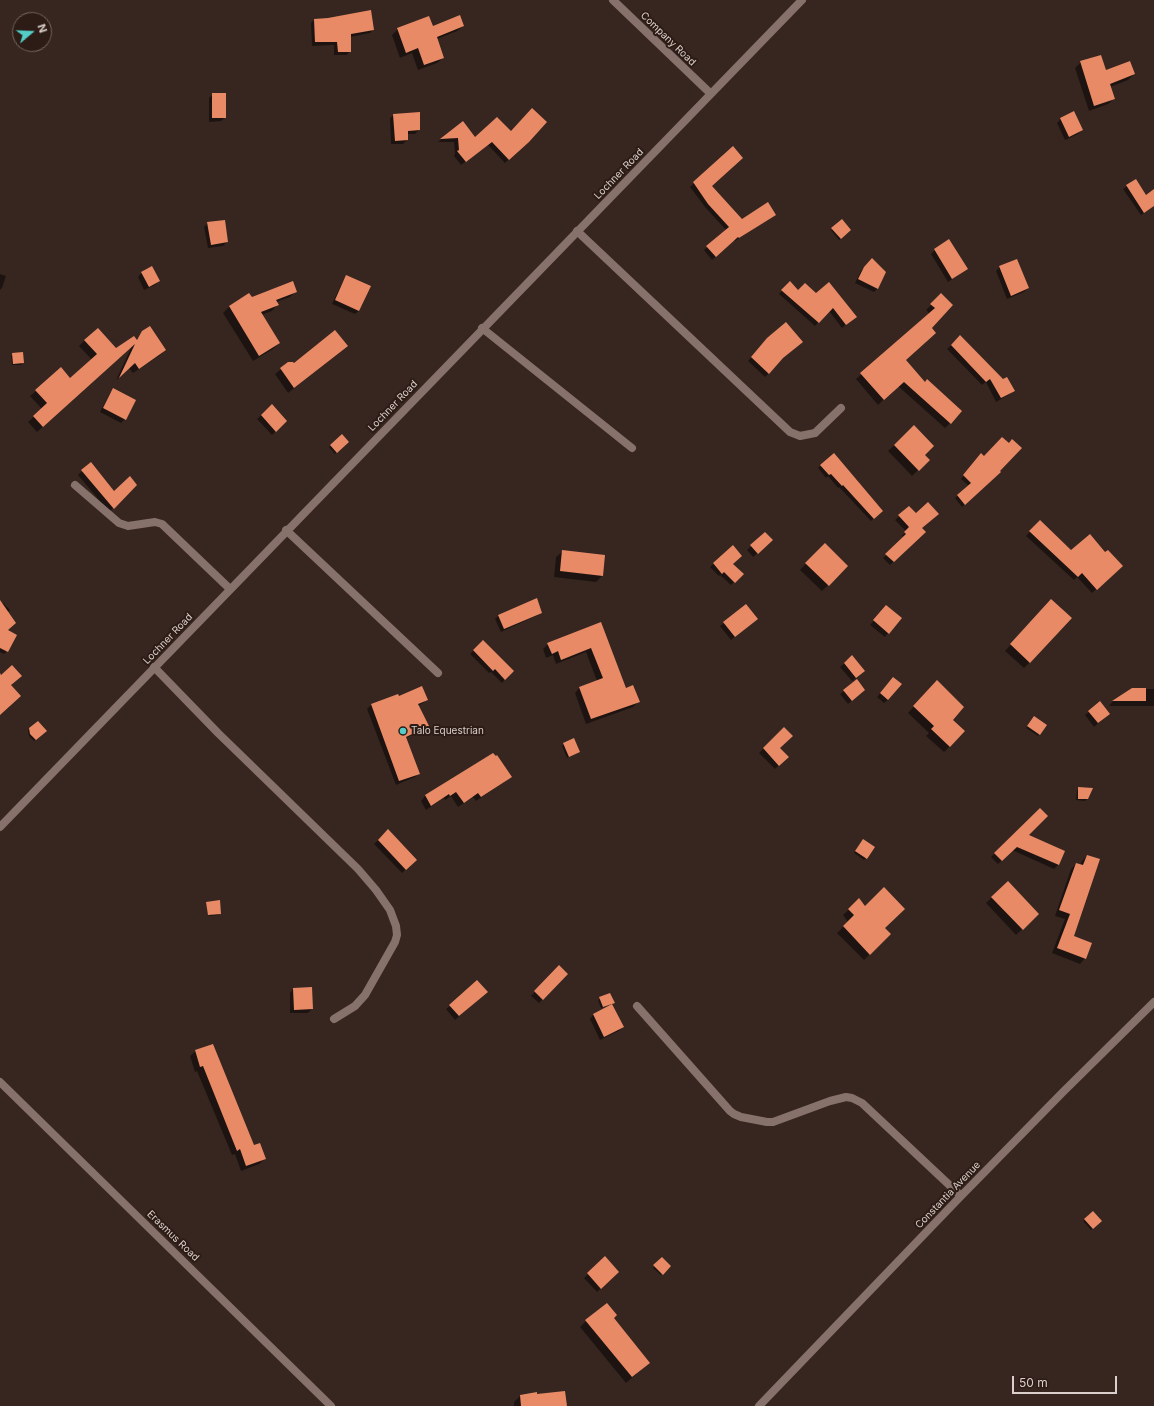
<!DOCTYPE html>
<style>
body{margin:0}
#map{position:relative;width:1154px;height:1406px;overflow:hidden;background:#372620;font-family:Inter,sans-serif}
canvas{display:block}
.north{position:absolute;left:12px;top:12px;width:40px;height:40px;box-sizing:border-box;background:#2d1c16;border:1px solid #72645e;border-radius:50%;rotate:71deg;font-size:11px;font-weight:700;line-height:16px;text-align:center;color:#dacfca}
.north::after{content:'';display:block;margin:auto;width:14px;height:18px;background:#54cdc7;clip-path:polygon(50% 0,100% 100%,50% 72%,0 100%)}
.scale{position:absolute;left:1012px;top:1376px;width:105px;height:18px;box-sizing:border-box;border:2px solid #dacfca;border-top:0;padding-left:5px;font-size:12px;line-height:14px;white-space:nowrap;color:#dacfca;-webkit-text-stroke:3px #2d1c16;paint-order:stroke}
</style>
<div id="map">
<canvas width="1154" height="1406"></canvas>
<div class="north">N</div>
<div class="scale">50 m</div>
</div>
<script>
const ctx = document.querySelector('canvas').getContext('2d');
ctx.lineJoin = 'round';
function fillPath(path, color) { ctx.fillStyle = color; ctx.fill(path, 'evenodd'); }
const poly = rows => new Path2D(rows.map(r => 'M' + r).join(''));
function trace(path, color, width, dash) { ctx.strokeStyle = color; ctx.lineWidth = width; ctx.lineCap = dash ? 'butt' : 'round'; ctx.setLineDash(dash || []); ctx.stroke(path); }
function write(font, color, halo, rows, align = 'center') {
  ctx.font = font + ' Inter,sans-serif'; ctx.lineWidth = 4; ctx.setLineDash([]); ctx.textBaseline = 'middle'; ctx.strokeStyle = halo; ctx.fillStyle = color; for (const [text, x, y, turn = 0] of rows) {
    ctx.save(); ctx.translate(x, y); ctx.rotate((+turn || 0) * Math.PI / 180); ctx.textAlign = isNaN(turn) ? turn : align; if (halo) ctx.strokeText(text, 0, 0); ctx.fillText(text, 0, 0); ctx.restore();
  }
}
fillPath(poly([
 [314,20,373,30,370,33,350,37,350,51,347,55,334,55,334,45,312,46,311,23],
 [463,26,457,31,437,39,443,58,437,63,418,70,412,53,400,58,392,35,398,29],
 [1081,62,1105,72,1134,74,1128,80,1110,87,1114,99,1108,104,1089,111,1075,68],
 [213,94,225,118,221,121,209,122,209,98],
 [394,115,419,130,415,134,407,134,407,140,403,144,391,144,390,118],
 [1061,119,1082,130,1078,134,1065,140,1057,123],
 [462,123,475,139,523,146,505,163,488,145,461,165,454,156,455,154,454,142,438,142],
 [733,147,711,186,742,220,774,215,735,241,734,240,712,260,704,250,726,230,705,207,690,187],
 [1136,180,1146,196,1154,190,1154,206,1141,215,1123,189],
 [842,220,850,230,839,240,831,230],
 [208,223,227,242,223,246,208,248,204,227],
 [935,250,967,269,948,282,931,254],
 [872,260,877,289,874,292,855,283,861,271],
 [1000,267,1028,288,1024,292,1007,299,996,271],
 [141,273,159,281,155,285,144,290,138,277],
 [0,274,6,276,2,288,0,290],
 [347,277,359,311,355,314,332,304,343,281],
 [790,282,798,291,816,295,852,320,842,328,829,311,815,326,779,294],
 [296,291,290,297,276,302,277,305,272,311,261,315,279,343,273,349,253,361,223,313,229,307,249,295,251,298],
 [941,295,952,305,905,360,950,423,945,428,898,386,878,405,856,379,930,314,926,310],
 [143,332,165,350,159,356,133,373,129,368,116,380,132,346,37,432,28,422,42,409,30,396,36,391,70,379,92,360,79,346,85,340,116,350,136,340],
 [960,337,1014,390,1010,394,996,402,986,382,982,385,947,349],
 [763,344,769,373,765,377,748,361],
 [341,351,288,393,275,374,289,363,294,365],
 [13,354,23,363,21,365,12,365,11,356],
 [114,389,125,419,121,423,100,412,110,393],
 [272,406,286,421,272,435,257,419],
 [914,427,924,455,928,460,912,476,888,451],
 [342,436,348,442,335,454,329,447],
 [1009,444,999,471,1000,472,962,507,955,498,969,486,961,479,978,457,984,457],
 [821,465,882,511,871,521,839,487,838,488,828,476,826,478,818,468],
 [82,471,114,492,136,485,109,512,78,475],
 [909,507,924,532,890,565,883,558,904,538,902,536,906,531,895,520],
 [1040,521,1071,551,1118,570,1092,593,1077,577,1074,580,1026,536],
 [765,533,768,544,753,557,747,550],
 [825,544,847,566,822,591,800,570],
 [732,546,732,564,742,574,731,585,720,575,719,576,710,567],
 [563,551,602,576,596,582,554,577,556,557],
 [3,603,10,610,7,613,7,651,4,654,0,652,0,606],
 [886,606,888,633,885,637,870,625],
 [1045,607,1030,662,1024,668,1005,651],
 [541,612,538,615,501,632,495,619,498,616],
 [757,619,731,640,720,626,724,623],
 [600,623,625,689,638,702,633,707,586,724,575,693,580,687,597,681,586,652,556,664,553,655,546,658,543,649,548,644],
 [483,641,512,671,502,683,491,672,489,673,470,654],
 [852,657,860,675,852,681,840,667],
 [889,682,888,700,884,703,877,697],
 [931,687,952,720,950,746,944,752,926,736,929,733,908,713],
 [1132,689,1154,689,1154,706,1109,706,1113,701],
 [864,690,848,704,840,694,844,691],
 [398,695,399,697,427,699,423,703,418,706,427,726,424,730,406,738,419,773,415,777,396,785,367,709,371,705],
 [1089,712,1105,717,1094,727,1085,715],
 [1032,719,1039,734,1038,736,1026,728],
 [784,728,779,748,787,757,775,769,759,753],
 [30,729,45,730,34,741,29,736,28,730],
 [564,744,577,753,567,758,562,746],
 [493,754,510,777,506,781,476,801,473,797,458,807,451,796,445,800,444,798,426,810,421,801,425,796],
 [1079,788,1087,799,1085,801,1076,800,1077,790],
 [1040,809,1027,835,1064,851,1058,865,1054,869,1012,850,998,864,991,857],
 [388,831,416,860,402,873,374,844],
 [861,842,866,858,864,860,854,853],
 [1087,856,1072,937,1085,958,1080,964,1052,953,1065,919,1055,916,1071,869,1076,864,1080,865,1082,861],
 [1008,882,1038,914,1016,935,986,903],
 [859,900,890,934,864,960,837,933,848,922,843,915],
 [208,903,220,914,218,915,209,916],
 [559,967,566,974,539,1003,531,996],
 [293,989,312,1009,308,1013,290,1013,290,993],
 [610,994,613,1002,611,1004,622,1027,619,1031,600,1040,590,1019,593,1015,612,1006,611,1004,601,1008,598,1000],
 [483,995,455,1020,446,1009,450,1006],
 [196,1051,254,1146,265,1159,259,1164,241,1171,235,1154,232,1155,197,1071,195,1072,190,1056],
 [1093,1213,1100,1221,1091,1230,1083,1221],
 [605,1258,618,1272,597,1292,584,1278],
 [662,1258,670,1266,661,1275,653,1268],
 [613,1318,649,1363,626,1383,580,1327,586,1321],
 [536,1394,536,1396,566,1406,514,1406,514,1402,520,1396]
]), '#0007');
fillPath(poly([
 [371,10,374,30,351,34,351,52,338,52,337,42,315,42,314,19,328,18],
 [460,15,464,26,437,37,444,58,424,65,418,48,406,53,397,28,429,16,433,26],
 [1101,55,1106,70,1130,61,1135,74,1110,84,1115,99,1094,106,1080,61],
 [212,93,226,93,226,118,212,118],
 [532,108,547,122,529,142,509,160,492,142,466,162,457,151,459,150,458,138,440,139,463,121,475,137,497,117,511,131],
 [1074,111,1083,130,1069,137,1060,118],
 [420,112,420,130,408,131,408,140,395,141,393,114],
 [733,146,743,158,712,186,742,219,768,202,776,215,739,238,738,237,716,257,706,246,729,227,708,204,693,182],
 [1136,179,1146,195,1154,189,1154,206,1144,213,1126,185],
 [842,219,851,230,841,239,831,228],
 [225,220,228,242,211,245,207,222],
 [949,239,968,269,952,279,934,249],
 [872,258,886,272,878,289,858,279,864,267],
 [1017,259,1029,288,1011,296,999,266],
 [152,266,160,281,149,287,141,272],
 [346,275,371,286,359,311,335,300],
 [293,281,297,292,276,300,279,305,261,312,280,343,259,356,229,306,249,293,252,297],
 [790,281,798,290,805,283,816,293,829,282,857,317,846,325,833,308,819,323,781,290],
 [941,293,953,305,932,328,936,333,906,360,925,382,927,379,962,411,951,424,904,382,884,400,860,373,935,308,930,304],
 [786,322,803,342,783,358,769,374,751,357,767,338],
 [150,326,166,350,139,369,135,363,119,378,135,344,43,427,33,416,47,403,35,390,61,367,70,378,97,354,84,340,98,328,116,348,134,336,137,340,142,331],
 [335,330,348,346,294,388,280,368,288,362,293,362,294,363],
 [960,335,1003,379,1007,377,1015,391,1001,398,990,379,986,382,951,345],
 [23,352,24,363,13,364,12,353],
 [113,388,136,400,126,420,103,408],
 [272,404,287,421,276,432,261,415],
 [914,425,934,446,925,455,930,460,919,471,894,445],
 [342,434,349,442,337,453,330,445],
 [1002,437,1009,443,1012,439,1022,448,1000,471,1001,472,965,505,957,495,971,483,963,475,981,453,984,456],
 [834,453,883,511,874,519,843,485,842,486,831,474,829,475,820,465],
 [91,462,114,491,130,476,137,485,114,509,81,470],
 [928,502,939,514,922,528,926,532,894,562,885,554,906,534,904,532,909,527,898,515,909,506,916,513],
 [1040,520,1071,550,1090,534,1105,552,1108,550,1123,566,1097,590,1082,573,1078,577,1029,531],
 [765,532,773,540,758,554,750,545],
 [825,543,848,566,829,586,805,563],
 [733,545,742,556,733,564,744,574,735,583,724,572,722,574,713,563],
 [562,550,605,555,603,576,560,571],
 [537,598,542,613,504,629,498,615],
 [1051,599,1072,618,1030,663,1010,644],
 [0,600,16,623,8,630,17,635,8,652,0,648],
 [746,604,758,619,735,637,723,622],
 [886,605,902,618,889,634,873,620],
 [601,622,626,688,633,685,640,702,591,719,579,687,603,678,591,648,561,660,558,651,552,654,547,643],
 [483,640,514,671,505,680,495,669,493,671,473,650],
 [852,655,865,671,856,678,844,663],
 [12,665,22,676,11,685,21,696,0,715,0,673,1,675],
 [893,677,902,684,888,700,880,693],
 [857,679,865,690,852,701,843,690],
 [937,680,964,707,953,720,965,731,950,747,931,729,934,726,913,706],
 [422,686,428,700,418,704,429,726,406,737,420,774,399,781,371,704,398,694,399,696],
 [1132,688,1146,688,1146,701,1112,701],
 [1100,701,1110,714,1098,723,1088,711],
 [1034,716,1047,725,1040,735,1027,726],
 [38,721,47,731,36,740,30,734,29,728],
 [784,727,793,736,780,748,789,757,779,766,763,748],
 [574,738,580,752,569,757,563,743],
 [493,753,496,756,497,755,512,777,481,797,478,793,464,803,456,792,450,796,449,794,431,806,425,795],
 [1078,787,1093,788,1088,799,1078,799],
 [1040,808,1048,816,1029,835,1065,851,1059,865,1017,847,1002,861,994,853],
 [388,829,417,860,406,870,378,840],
 [863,839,875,847,867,859,855,851],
 [1087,855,1100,859,1074,936,1092,943,1086,959,1057,948,1070,914,1059,910,1076,863,1083,865],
 [1008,881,1039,914,1023,930,991,897],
 [884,887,905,909,885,928,891,934,870,955,843,926,854,915,848,909,859,898,865,906],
 [220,900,221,914,208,915,206,902],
 [559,965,568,974,543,1000,534,991],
 [477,980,488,992,459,1016,449,1005],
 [312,987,313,1009,294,1010,293,988],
 [610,993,615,1003,603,1007,599,997],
 [612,1004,624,1027,604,1037,593,1014],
 [213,1044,254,1145,260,1143,266,1159,246,1166,240,1149,237,1151,203,1066,200,1067,195,1050],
 [1093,1211,1102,1221,1093,1229,1084,1219],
 [605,1256,619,1272,601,1289,587,1273],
 [662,1257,671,1266,663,1275,653,1265],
 [607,1303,617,1315,614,1318,650,1363,632,1377,585,1320],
 [565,1391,567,1406,521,1406,520,1395,537,1392,537,1394]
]), '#e98a67');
trace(poly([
 [577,231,790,432,800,436,815,433,841,408],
 [482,328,632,448],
 [75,485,119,523,128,526,155,522,162,524,230,589]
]), '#87726b', 8);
trace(poly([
 [613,0,710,93],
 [286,530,438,673],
 [154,667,218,733,358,869,376,890,390,910,396,926,397,935,395,942,365,995,355,1006,334,1019],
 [0,827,802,0],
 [637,1006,730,1111,734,1114,741,1117,767,1122,773,1122,830,1101,846,1097,852,1098,862,1103,961,1196],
 [0,1082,331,1406],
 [759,1406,961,1196,1062,1093,1154,1002]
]), '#87726b', 8);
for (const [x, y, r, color] of [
 [403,731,4,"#54cdc7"]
]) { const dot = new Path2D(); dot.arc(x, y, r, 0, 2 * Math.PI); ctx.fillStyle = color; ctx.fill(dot); trace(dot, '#2d1c16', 1.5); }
write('10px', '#dacfca', '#2d1c16', [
 ["Company Road",668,39,44],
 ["Lochner Road",619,174,-46],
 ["Lochner Road",393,406,-46],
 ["Lochner Road",168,639,-46],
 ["Constantia Avenue",948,1195,-46],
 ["Erasmus Road",173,1236,44]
]);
write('10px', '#dacfca', '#2d1c16', [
 ["Talo Equestrian",411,731]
], 'left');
</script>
